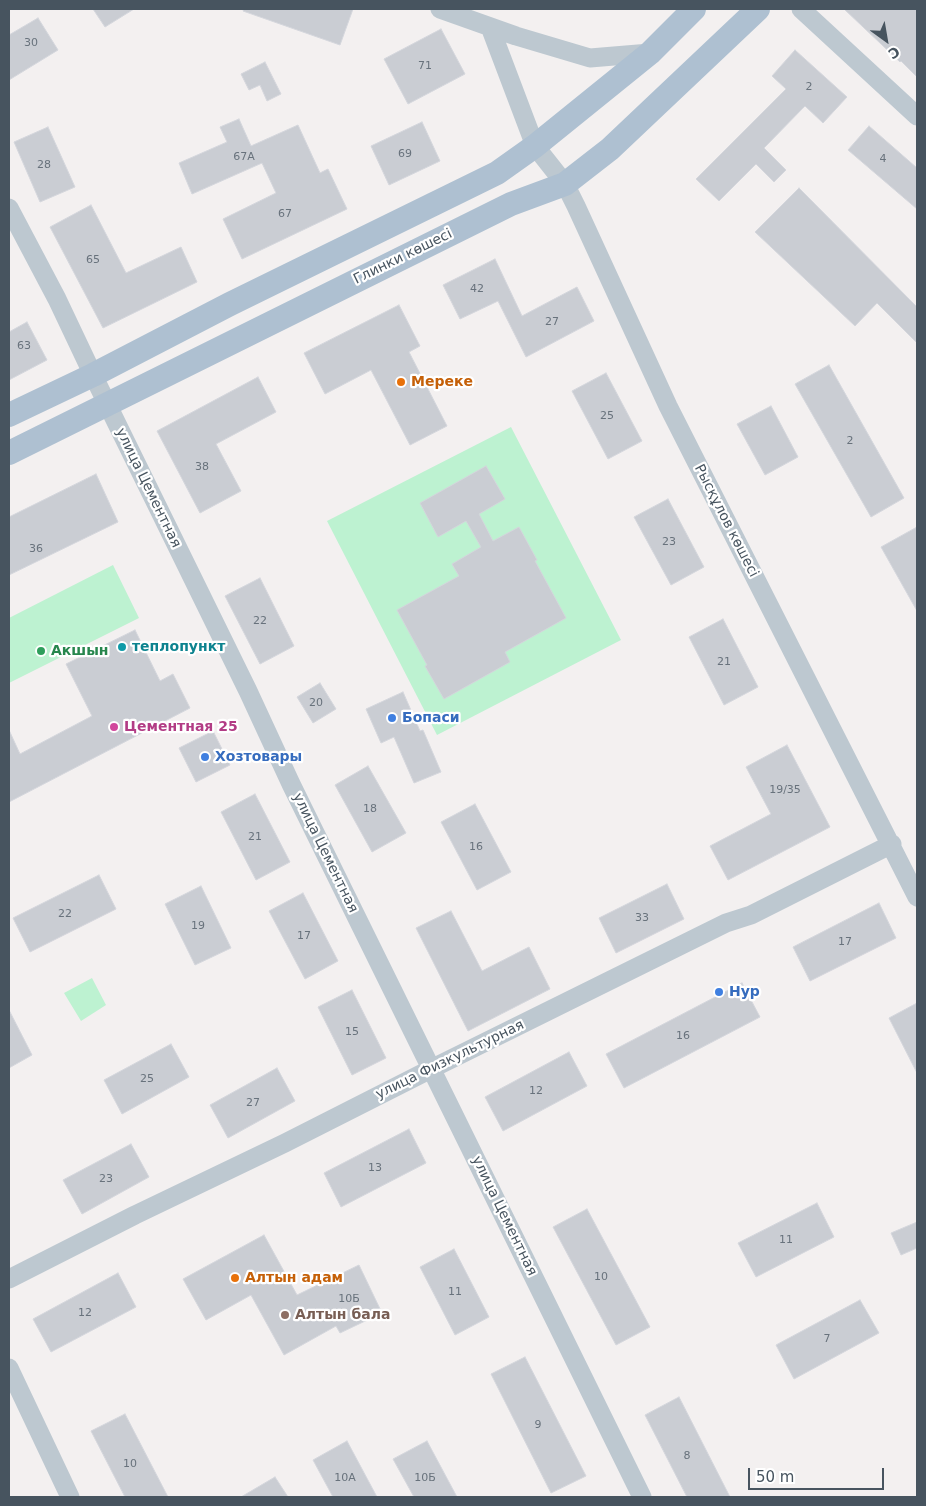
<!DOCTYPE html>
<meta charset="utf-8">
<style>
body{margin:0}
#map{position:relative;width:926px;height:1506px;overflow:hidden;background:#f3f0f0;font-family:"DejaVu Sans",sans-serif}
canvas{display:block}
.frame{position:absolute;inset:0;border:10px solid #47545f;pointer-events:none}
.north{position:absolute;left:861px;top:15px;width:50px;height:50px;-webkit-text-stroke:4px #fff;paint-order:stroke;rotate:148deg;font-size:14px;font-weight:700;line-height:20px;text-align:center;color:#47545f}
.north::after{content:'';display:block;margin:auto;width:18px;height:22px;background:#47545f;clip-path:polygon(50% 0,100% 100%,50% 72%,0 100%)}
.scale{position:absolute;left:748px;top:1468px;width:136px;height:22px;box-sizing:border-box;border:2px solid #47545f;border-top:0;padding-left:6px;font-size:15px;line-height:18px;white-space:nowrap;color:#47545f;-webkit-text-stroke:4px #fff;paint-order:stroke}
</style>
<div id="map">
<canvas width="926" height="1506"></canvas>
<div class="frame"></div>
<div class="north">С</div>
<div class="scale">50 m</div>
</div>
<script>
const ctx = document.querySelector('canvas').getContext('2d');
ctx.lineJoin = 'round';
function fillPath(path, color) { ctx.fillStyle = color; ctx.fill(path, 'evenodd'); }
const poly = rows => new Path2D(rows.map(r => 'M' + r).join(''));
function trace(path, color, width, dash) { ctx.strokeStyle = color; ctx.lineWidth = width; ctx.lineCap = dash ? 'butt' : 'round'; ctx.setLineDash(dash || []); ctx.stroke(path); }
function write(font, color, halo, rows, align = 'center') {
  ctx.font = font + ' "DejaVu Sans",sans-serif'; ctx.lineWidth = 4.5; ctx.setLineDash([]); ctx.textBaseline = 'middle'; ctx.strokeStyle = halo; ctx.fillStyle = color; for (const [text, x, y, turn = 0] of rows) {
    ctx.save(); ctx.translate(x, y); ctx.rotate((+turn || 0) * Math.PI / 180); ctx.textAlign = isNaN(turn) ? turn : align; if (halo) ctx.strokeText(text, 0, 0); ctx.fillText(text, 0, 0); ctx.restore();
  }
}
fillPath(poly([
 [511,427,621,640,437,735,327,521],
 [113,565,139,618,9,683,9,618],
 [92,978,106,1005,81,1021,64,993]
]), '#bdf2d1');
const building = poly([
 [93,9,134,9,105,27,93,9],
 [244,9,353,9,340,45,243,11,244,9],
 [844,9,917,9,917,77,901,61,900,62,844,9],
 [38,18,58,50,9,80,9,35,38,18],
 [441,29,465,74,408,104,384,59,441,29],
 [795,50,847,97,823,123,805,106,764,148,786,170,774,182,756,164,719,201,696,179,786,89,772,76,795,50],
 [265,62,281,94,267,101,260,85,249,90,241,74,265,62],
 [239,119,251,146,298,125,320,173,328,169,347,209,242,259,223,219,276,193,262,163,192,194,179,163,227,142,220,127,239,119],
 [422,122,440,161,389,185,371,146,422,122],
 [869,126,917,168,917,209,848,150,869,126],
 [48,127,75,187,40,202,14,142,48,127],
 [799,188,917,307,917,343,877,303,855,326,755,232,799,188],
 [91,205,126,273,181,247,197,282,103,328,50,227,91,205],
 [495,259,522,316,577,287,594,321,526,357,498,301,460,319,443,285,495,259],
 [399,305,420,346,409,352,447,426,410,445,371,370,325,394,304,353,399,305],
 [27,322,47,360,9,380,9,332,27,322],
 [829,365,904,498,871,517,795,384,829,365],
 [606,373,642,441,608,459,572,391,606,373],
 [258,377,276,412,216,444,241,491,200,513,157,431,258,377],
 [771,406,798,457,765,475,737,424,771,406],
 [486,466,505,499,479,514,493,541,519,527,537,560,535,561,566,618,505,652,510,662,444,699,425,666,427,665,397,610,459,576,452,564,481,547,466,521,438,537,420,503,486,466],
 [96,474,118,522,9,575,9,517,96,474],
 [668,499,704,567,671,585,634,517,668,499],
 [917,527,917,611,881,547,917,527],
 [260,578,294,646,260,664,225,596,260,578],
 [723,619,758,687,724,705,689,637,723,619],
 [135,630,160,681,173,674,190,708,9,802,9,730,20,754,92,716,66,664,135,630],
 [320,683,336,709,313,723,297,697,320,683],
 [403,692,420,731,423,730,441,772,414,783,394,737,381,743,366,709,403,692],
 [213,731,230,765,196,782,179,748,213,731],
 [787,745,830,827,728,880,710,846,771,814,746,767,787,745],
 [368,766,406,833,372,852,335,785,368,766],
 [255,794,290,862,256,880,221,812,255,794],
 [475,804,511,872,477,890,441,822,475,804],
 [99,875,116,909,30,952,13,918,99,875],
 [667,884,684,919,616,953,599,918,667,884],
 [201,886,231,948,195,965,165,904,201,886],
 [303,893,338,961,305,979,269,911,303,893],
 [879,903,896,938,810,981,793,947,879,903],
 [451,911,482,971,529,947,550,989,468,1031,416,928,451,911],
 [742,983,760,1017,624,1088,606,1054,742,983],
 [352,990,386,1058,352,1075,318,1007,352,990],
 [917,1003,917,1073,889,1018,917,1003],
 [9,1010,32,1055,9,1068,9,1010],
 [171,1044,189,1077,122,1114,104,1080,171,1044],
 [569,1052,587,1086,503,1131,485,1097,569,1052],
 [277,1068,295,1101,228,1138,210,1105,277,1068],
 [409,1129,426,1163,341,1207,324,1173,409,1129],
 [131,1144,149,1177,82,1214,63,1180,131,1144],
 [817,1203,834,1237,756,1277,738,1243,817,1203],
 [587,1209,650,1327,616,1345,553,1227,587,1209],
 [917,1222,917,1248,901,1255,891,1233,917,1222],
 [264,1235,297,1295,359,1265,382,1313,340,1333,336,1326,284,1355,251,1295,206,1320,183,1279,264,1235],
 [454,1249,489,1317,455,1335,420,1267,454,1249],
 [118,1273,136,1307,51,1352,33,1319,118,1273],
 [860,1300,879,1333,794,1379,776,1345,860,1300],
 [525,1357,586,1476,551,1493,491,1374,525,1357],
 [679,1397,730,1497,687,1497,645,1415,679,1397],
 [125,1414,168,1497,125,1497,91,1431,125,1414],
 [347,1441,377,1497,333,1497,313,1460,347,1441],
 [427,1441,457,1497,414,1497,393,1459,427,1441],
 [275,1477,288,1497,241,1497,275,1477]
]);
fillPath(building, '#cacdd3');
trace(building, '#d4d6dc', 1);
trace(poly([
 [440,9,516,36,590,58,650,53],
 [801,9,917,116],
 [490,27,535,146,565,184,576,206,668,406,917,897],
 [9,208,57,299,93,375,248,691,291,784,642,1497],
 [9,1279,135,1215,285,1143,431,1069,726,923,751,915,892,844],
 [9,1368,70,1497]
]), '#bdc8d0', 19);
trace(poly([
 [9,415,93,375,230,304,497,173,535,146,650,53,694,9],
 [9,453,511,204,565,184,610,149,758,9]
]), '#aec0d1', 24);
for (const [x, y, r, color] of [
 [401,382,5,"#e8710a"],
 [122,647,5,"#0f9aa8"],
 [41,651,5,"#2e9e5b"],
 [392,718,5,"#3f7fe0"],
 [114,727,5,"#d1479c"],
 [205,757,5,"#3f7fe0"],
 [719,992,5,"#3f7fe0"],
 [235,1278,5,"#e8710a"],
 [285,1315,5,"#8d6e63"]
]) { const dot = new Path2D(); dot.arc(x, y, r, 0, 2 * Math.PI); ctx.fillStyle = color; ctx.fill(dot); trace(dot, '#fff', 2); }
write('11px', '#68727c', null, [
 ["30",31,43],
 ["71",425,66],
 ["2",809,87],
 ["69",405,154],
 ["67А",244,157],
 ["4",883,159],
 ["28",44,165],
 ["67",285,214],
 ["65",93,260],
 ["42",477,289],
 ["27",552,322],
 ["63",24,346],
 ["25",607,416],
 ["2",850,441],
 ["38",202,467],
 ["23",669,542],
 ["36",36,549],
 ["22",260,621],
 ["21",724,662],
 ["20",316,703],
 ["19/35",785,790],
 ["18",370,809],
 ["21",255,837],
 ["16",476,847],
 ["22",65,914],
 ["33",642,918],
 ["19",198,926],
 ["17",304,936],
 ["17",845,942],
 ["15",352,1032],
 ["16",683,1036],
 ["25",147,1079],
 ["12",536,1091],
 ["27",253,1103],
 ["13",375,1168],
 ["23",106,1179],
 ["11",786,1240],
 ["10",601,1277],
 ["11",455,1292],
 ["10Б",349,1299],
 ["12",85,1313],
 ["7",827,1339],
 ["9",538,1425],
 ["8",687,1456],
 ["10",130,1464],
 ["10А",345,1478],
 ["10Б",425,1478]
]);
write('14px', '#47545f', '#fff', [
 ["Глинки көшесі",403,257,-26],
 ["улица Цементная",148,488,64],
 ["Рысқұлов көшесі",726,521,63],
 ["улица Цементная",325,853,64],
 ["улица Физкультурная",450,1060,-26],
 ["улица Цементная",504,1216,64]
]);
write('bold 14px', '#c56008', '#fff', [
 ["Мереке",411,382],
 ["Алтын адам",245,1278]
], 'left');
write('bold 14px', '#0d838f', '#fff', [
 ["теплопункт",132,647]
], 'left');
write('bold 14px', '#27864d', '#fff', [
 ["Акшын",51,651]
], 'left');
write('bold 14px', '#366cbe', '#fff', [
 ["Бопаси",402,718],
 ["Хозтовары",215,757],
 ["Нур",729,992]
], 'left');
write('bold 14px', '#b23c85', '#fff', [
 ["Цементная 25",124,727]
], 'left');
write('bold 14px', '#785e54', '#fff', [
 ["Алтын бала",295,1315]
], 'left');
</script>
